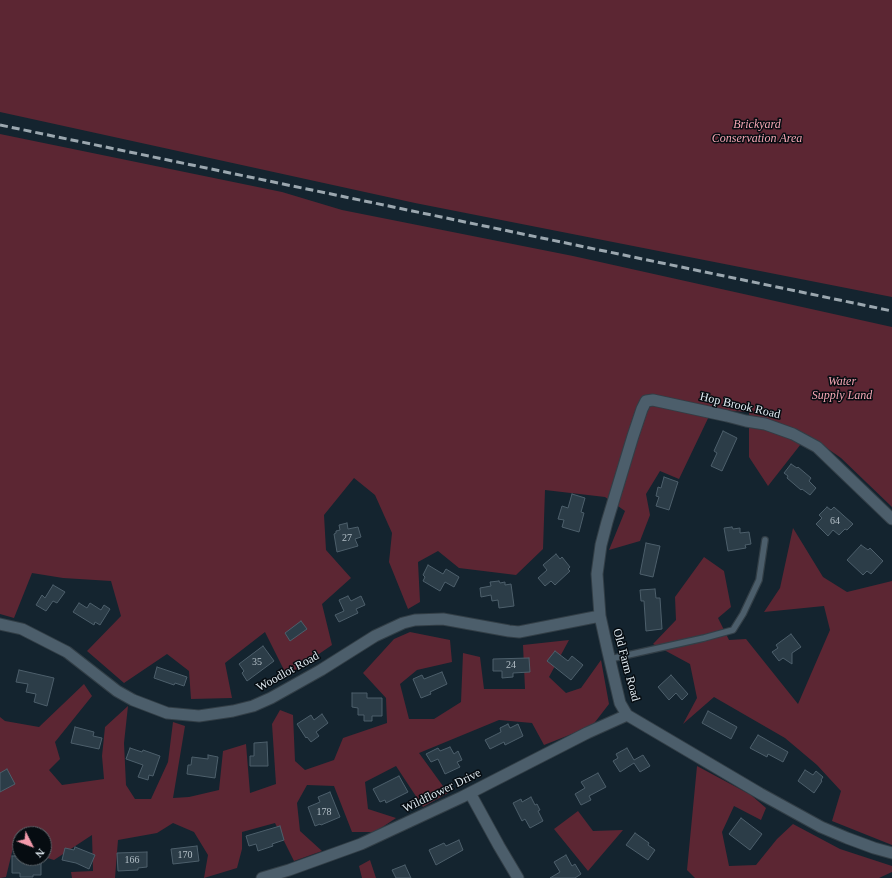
<!DOCTYPE html>
<style>
body{margin:0}
#map{position:relative;width:892px;height:878px;overflow:hidden;background:#14242f;font-family:Georgia,serif}
canvas{display:block}
.north{position:absolute;left:12px;top:826px;width:40px;height:40px;box-sizing:border-box;background:#060c11;border:1px solid #5d656b;border-radius:50%;rotate:132deg;font-size:11px;font-weight:700;line-height:16px;text-align:center;color:#e0eaf1}
.north::after{content:'';display:block;margin:auto;width:14px;height:18px;background:#f39aab;clip-path:polygon(50% 0,100% 100%,50% 72%,0 100%)}
</style>
<div id="map">
<canvas width="892" height="878"></canvas>
<div class="north">N</div>
</div>
<script>
const ctx = document.querySelector('canvas').getContext('2d');
ctx.lineJoin = 'round';
function fillPath(path, color) { ctx.fillStyle = color; ctx.fill(path, 'evenodd'); }
const poly = rows => new Path2D(rows.map(r => 'M' + r).join(''));
function trace(path, color, width, dash) { ctx.strokeStyle = color; ctx.lineWidth = width; ctx.lineCap = dash ? 'butt' : 'round'; ctx.setLineDash(dash || []); ctx.stroke(path); }
function write(font, color, halo, rows, align = 'center') {
  ctx.font = font + ' Georgia,serif'; ctx.lineWidth = 3; ctx.setLineDash([]); ctx.textBaseline = 'middle'; ctx.strokeStyle = halo; ctx.fillStyle = color; for (const [text, x, y, turn = 0] of rows) {
    ctx.save(); ctx.translate(x, y); ctx.rotate((+turn || 0) * Math.PI / 180); ctx.textAlign = isNaN(turn) ? turn : align; if (halo) ctx.strokeText(text, 0, 0); ctx.fillText(text, 0, 0); ctx.restore();
  }
}
fillPath(poly([
 [0,0,892,0,892,297,415,203,0,112],
 [0,134,282,192,342,210,573,256,892,327,892,507,841,458,808,435,768,486,749,457,749,412,712,410,679,479,660,471,646,494,650,515,640,541,609,550,625,511,605,497,545,490,543,549,516,575,459,568,438,551,418,562,420,602,408,609,389,562,392,533,375,495,354,478,324,515,326,550,351,578,322,604,332,645,287,676,265,632,225,663,232,698,191,699,189,671,167,654,124,683,87,651,121,616,111,581,63,578,32,573,14,618,0,614],
 [793,528,823,577,847,592,892,581,892,845,832,821,841,791,817,765,785,738,714,697,683,724,697,698,690,664,653,644,676,620,675,597,704,557,724,571,731,607,718,618,729,640,746,639,798,704,830,630,824,606,764,612,780,588],
 [410,632,450,640,452,662,417,670,400,684,409,719,434,719,461,702,463,653,480,657,484,689,525,689,523,645,569,640,549,677,566,693,581,688,601,660,609,704,592,726,544,745,532,723,499,720,419,753,448,793,423,807,396,766,365,782,368,809,396,818,375,832,352,832,334,786,307,785,297,803,300,831,322,851,294,861,275,823,242,832,242,849,237,868,204,878,208,855,194,832,173,823,157,833,118,840,115,878,72,878,71,872,93,871,92,835,54,860,44,857,44,834,20,834,20,850,13,848,6,877,0,878,0,717,5,721,39,727,84,684,92,696,55,742,60,759,49,770,62,785,104,779,102,756,105,727,128,706,124,743,126,785,135,799,151,799,168,762,173,722,185,726,173,798,189,797,219,790,223,751,246,744,250,793,276,784,272,724,280,710,293,715,295,761,305,770,334,760,343,738,387,723,386,698,363,673,394,639],
 [697,766,751,795,766,808,761,820,734,806,722,832,729,866,756,865,777,839,793,824,840,849,892,866,892,872,879,878,695,878,687,870],
 [578,811,593,831,623,830,588,871,554,829],
 [370,860,376,878,362,878,359,866]
]), '#5c2633');
const building = poly([
 [723,431,737,438,722,471,711,466,717,453,714,451,723,431],
 [791,464,797,468,798,467,811,478,809,481,816,488,810,495,802,489,801,490,787,478,788,476,784,473,791,464],
 [664,477,678,482,669,510,656,506,659,497,656,496,658,487,661,488,664,477],
 [572,494,585,498,581,512,584,513,579,532,562,527,564,520,558,519,562,506,568,508,572,494],
 [827,507,831,510,834,507,853,524,847,530,845,529,839,535,833,530,828,536,816,524,822,518,819,515,827,507],
 [347,523,348,529,358,527,361,537,355,539,358,546,337,552,334,534,336,533,336,531,340,530,339,525,347,523],
 [732,527,733,529,740,528,740,533,749,532,751,544,745,545,746,548,728,551,724,528,732,527],
 [646,543,660,546,653,577,640,574,646,543],
 [861,545,868,550,870,548,883,561,871,574,867,571,863,575,847,560,861,545],
 [556,554,560,559,562,557,570,567,568,569,570,571,555,585,551,581,545,586,538,578,547,570,543,565,556,554],
 [428,565,443,574,446,569,459,577,454,587,445,582,440,591,423,581,425,577,423,575,428,565],
 [499,581,500,583,505,582,505,585,511,584,514,606,499,608,498,600,492,601,491,595,481,597,480,588,491,586,490,582,499,581],
 [53,585,65,592,57,603,53,601,46,611,36,605,42,595,45,598,53,585],
 [655,589,656,598,660,598,662,629,646,631,644,601,641,601,640,590,655,589],
 [348,596,351,601,361,596,365,605,356,609,358,613,339,622,335,615,344,611,339,600,348,596],
 [79,603,87,608,90,603,101,610,104,605,110,609,100,625,95,622,94,625,73,612,79,603],
 [301,621,307,629,290,641,285,633,301,621],
 [791,634,801,647,792,653,792,664,783,658,779,661,772,652,778,648,776,645,791,634],
 [263,646,274,661,247,681,242,673,244,671,239,664,263,646],
 [555,651,568,661,572,656,583,665,571,680,547,661,555,651],
 [529,658,530,672,513,673,513,677,502,678,502,671,493,671,493,659,529,658],
 [157,667,187,677,184,686,175,683,174,685,154,678,157,667],
 [19,670,54,678,47,706,34,702,36,694,26,692,28,684,16,682,19,670],
 [442,672,447,684,430,692,431,694,421,698,413,679,422,675,424,679,442,672],
 [671,675,688,694,682,700,676,693,669,700,658,687,671,675],
 [352,693,367,693,367,698,382,698,382,716,372,716,372,721,364,721,364,715,358,715,358,708,352,707,352,693],
 [708,711,737,727,731,739,702,723,708,711],
 [322,714,328,723,316,732,319,736,311,742,307,737,306,738,297,724,311,715,314,720,322,714],
 [508,724,510,728,518,724,523,736,505,745,504,742,490,749,485,740,501,732,500,728,508,724],
 [75,727,94,732,93,736,102,738,99,749,71,743,75,727],
 [758,735,788,752,783,762,768,754,767,757,750,748,758,735],
 [267,742,268,766,250,766,250,756,254,756,254,743,267,742],
 [450,747,454,754,458,751,462,760,457,762,460,767,445,774,438,759,431,762,426,754,438,748,440,751,450,747],
 [130,748,142,752,143,750,160,756,153,776,149,775,148,780,138,777,143,765,126,759,130,748],
 [627,748,634,760,643,755,650,766,640,772,634,763,620,772,613,761,618,758,616,754,627,748],
 [208,755,218,757,215,778,187,774,188,765,191,765,192,757,208,759,208,755],
 [7,769,15,784,0,792,0,773,7,769],
 [805,770,813,775,816,771,823,777,821,780,822,781,814,793,798,781,805,770],
 [598,773,606,787,589,796,591,800,581,805,575,794,585,788,581,782,598,773],
 [399,776,408,792,386,803,385,800,380,802,373,789,399,776],
 [330,792,340,817,321,825,320,824,315,826,308,807,320,802,318,797,330,792],
 [531,797,535,805,537,804,540,810,538,811,543,821,530,828,525,819,522,821,513,803,521,799,522,802,531,797],
 [741,818,762,834,750,850,729,834,741,818],
 [280,826,284,840,272,844,273,846,258,851,256,844,249,846,246,836,280,826],
 [635,833,649,843,648,845,655,850,648,860,626,845,635,833],
 [459,840,463,850,436,865,429,850,444,843,446,846,459,840],
 [197,846,199,861,173,864,171,849,197,846],
 [75,847,95,855,89,869,76,863,62,860,65,848,74,850,75,847],
 [147,852,147,867,138,868,138,870,118,871,117,853,147,852],
 [566,855,572,866,575,864,581,874,575,878,550,878,560,872,554,862,566,855],
 [12,856,20,856,20,858,41,858,41,875,33,875,33,877,20,877,20,873,12,873,12,856],
 [405,865,411,878,396,878,392,870,405,865]
]);
fillPath(building, '#2c3d48');
trace(building, '#4d5f6b', 1);
const service = poly([
 [610,659,704,638,733,630,743,614,759,580,765,540]
]);
const minor = poly([
 [892,519,817,447,793,434,765,424,746,421,727,416,653,400,646,401,642,409,633,436,607,522,601,545,597,574,600,616,608,652,620,703,627,715,761,794,821,827,847,838,874,848,892,853],
 [0,624,22,629,67,652,117,691,133,700,167,713,199,716,233,711,253,706,271,698,321,670,375,636,403,623,415,620,443,619,509,631,519,632,600,616],
 [470,793,499,846,518,878],
 [262,878,289,870,361,844,462,797,587,733,627,715]
]);
trace(service, '#323e46', 8);
trace(minor, '#323e46', 13);
trace(service, '#4c5e6b', 5.5);
trace(minor, '#4c5e6b', 11);
trace(poly([
 [0,125,892,311]
]), '#9ba7af', 3, [8, 4]);
write('10px', '#b3bfc7', null, [
 ["64",835,521],
 ["27",347,538],
 ["35",257,662],
 ["24",511,665],
 ["178",324,812],
 ["170",185,855],
 ["166",132,860]
]);
write('italic 12px', '#f4a6b4', '#060c11', [
 ["Brickyard",757,125],
 ["Conservation Area",757,139],
 ["Water",842,382],
 ["Supply Land",842,396]
]);
write('12px', '#e0eaf1', '#060c11', [
 ["Hop Brook Road",740,406,13],
 ["Old Farm Road",626,665,75],
 ["Woodlot Road",288,672,-29],
 ["Wildflower Drive",442,791,-26]
]);
</script>
